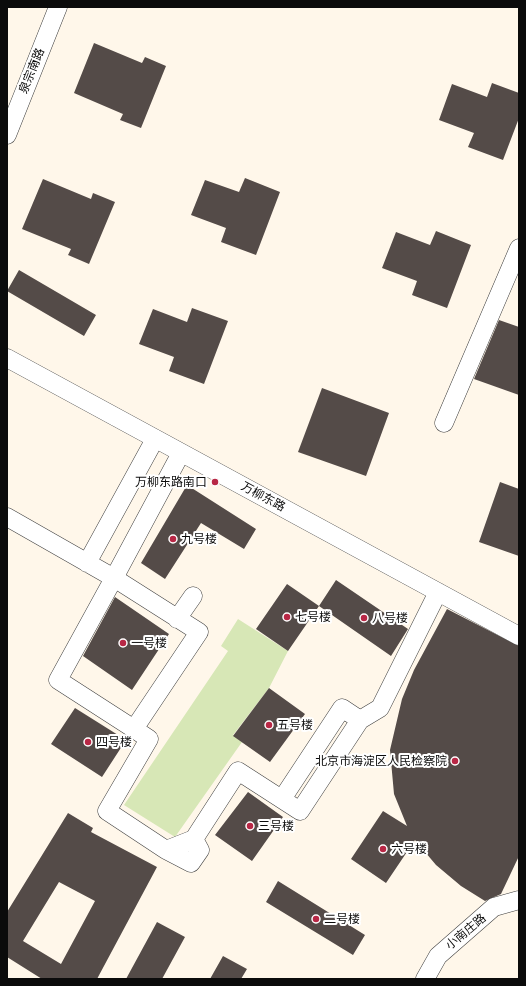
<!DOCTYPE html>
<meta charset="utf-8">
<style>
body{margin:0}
#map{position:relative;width:526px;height:986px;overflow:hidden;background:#fff7ea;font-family:"Roboto Serif",serif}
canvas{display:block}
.frame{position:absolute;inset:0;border:8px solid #0b0b0b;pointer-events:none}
</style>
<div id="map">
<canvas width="526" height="986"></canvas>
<div class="frame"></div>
</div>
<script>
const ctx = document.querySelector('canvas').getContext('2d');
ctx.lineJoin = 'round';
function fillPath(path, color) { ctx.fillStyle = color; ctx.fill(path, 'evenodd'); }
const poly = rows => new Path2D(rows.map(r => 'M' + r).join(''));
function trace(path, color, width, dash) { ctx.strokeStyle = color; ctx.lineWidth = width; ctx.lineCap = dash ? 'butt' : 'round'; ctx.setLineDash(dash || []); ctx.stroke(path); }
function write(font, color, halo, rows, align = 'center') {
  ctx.font = font + ' "Roboto Serif","Noto Sans SC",serif'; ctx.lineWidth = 4; ctx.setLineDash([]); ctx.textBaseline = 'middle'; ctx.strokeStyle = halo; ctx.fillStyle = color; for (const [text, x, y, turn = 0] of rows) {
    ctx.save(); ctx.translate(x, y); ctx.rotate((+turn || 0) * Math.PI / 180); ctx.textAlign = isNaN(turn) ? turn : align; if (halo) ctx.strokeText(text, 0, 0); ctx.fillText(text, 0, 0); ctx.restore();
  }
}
fillPath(poly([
 [238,619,288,651,269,688,233,735,242,742,175,837,124,805,228,651,221,646]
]), '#d7e7b6');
fillPath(poly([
 [94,43,142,63,145,57,166,66,141,128,120,120,123,114,74,93],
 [492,83,519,93,519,118,503,160,468,147,474,133,439,120,452,84,487,97],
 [245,178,280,192,256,255,221,242,226,228,191,215,205,180,239,192],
 [43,179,91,199,93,193,115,202,89,264,68,255,71,249,22,229],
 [436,231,471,245,447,308,412,295,417,281,382,268,396,232,430,245],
 [19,270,96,315,84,336,7,291],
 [192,308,228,321,204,384,169,371,174,357,139,344,153,309,187,322],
 [499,320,519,327,519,395,474,379],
 [322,388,389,413,366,476,298,452],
 [500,482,519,489,519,556,479,542],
 [187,485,256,529,244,549,201,523,165,579,141,563],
 [336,580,408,629,391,656,319,606],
 [287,584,319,606,288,651,256,629],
 [115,597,169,634,132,690,83,656],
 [447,609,519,646,519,856,501,894,485,901,461,886,436,865,415,840,386,883,351,859,383,811,407,826,394,794,390,750,402,699,414,670],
 [269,688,305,714,270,762,233,736],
 [75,708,126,740,102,777,51,744],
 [248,792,283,817,252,861,215,835],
 [68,813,93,828,91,832,157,867,97,979,42,979,7,957,7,912],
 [59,882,95,901,61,964,23,941],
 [278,881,365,935,353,955,266,902],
 [157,922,185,937,162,979,126,979],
 [223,956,247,969,241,979,210,979]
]), '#544b48');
const minor = poly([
 [7,135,58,7],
 [7,358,519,636],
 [444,423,519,248],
 [181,453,114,578,199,632,134,729,149,739,107,811,166,850,194,839,238,771,300,811,360,720,380,708,438,592],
 [7,517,114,578,58,680,134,729],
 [87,563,155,439],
 [177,619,193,596],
 [282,799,342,708,360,720],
 [166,850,191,863,200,850,194,839],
 [425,979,438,956,494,907,519,900]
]);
trace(minor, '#3e3e3e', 19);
trace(minor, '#fff', 18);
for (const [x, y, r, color] of [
 [215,482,4,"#b82745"],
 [173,539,4,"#b82745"],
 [287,617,4,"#b82745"],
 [364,618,4,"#b82745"],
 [123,643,4,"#b82745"],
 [269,725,4,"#b82745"],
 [88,742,4,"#b82745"],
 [455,761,4,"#b82745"],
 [250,826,4,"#b82745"],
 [383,849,4,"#b82745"],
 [316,919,4,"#b82745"]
]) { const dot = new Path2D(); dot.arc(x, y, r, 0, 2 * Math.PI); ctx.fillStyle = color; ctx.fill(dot); trace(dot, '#fff', 1.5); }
write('12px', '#0b0b0b', '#fff', [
 ["泉宗南路",32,71,-68],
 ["万柳东路",263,497,28],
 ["小南庄路",466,932,-40]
]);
write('12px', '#0b0b0b', '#fff', [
 ["万柳东路南口",207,482,"right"],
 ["九号楼",181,539],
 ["七号楼",295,617],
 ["八号楼",372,618],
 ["一号楼",131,643],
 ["五号楼",277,725],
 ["四号楼",96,742],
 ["北京市海淀区人民检察院",447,761,"right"],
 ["三号楼",258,826],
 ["六号楼",391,849],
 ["二号楼",324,919]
], 'left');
</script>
